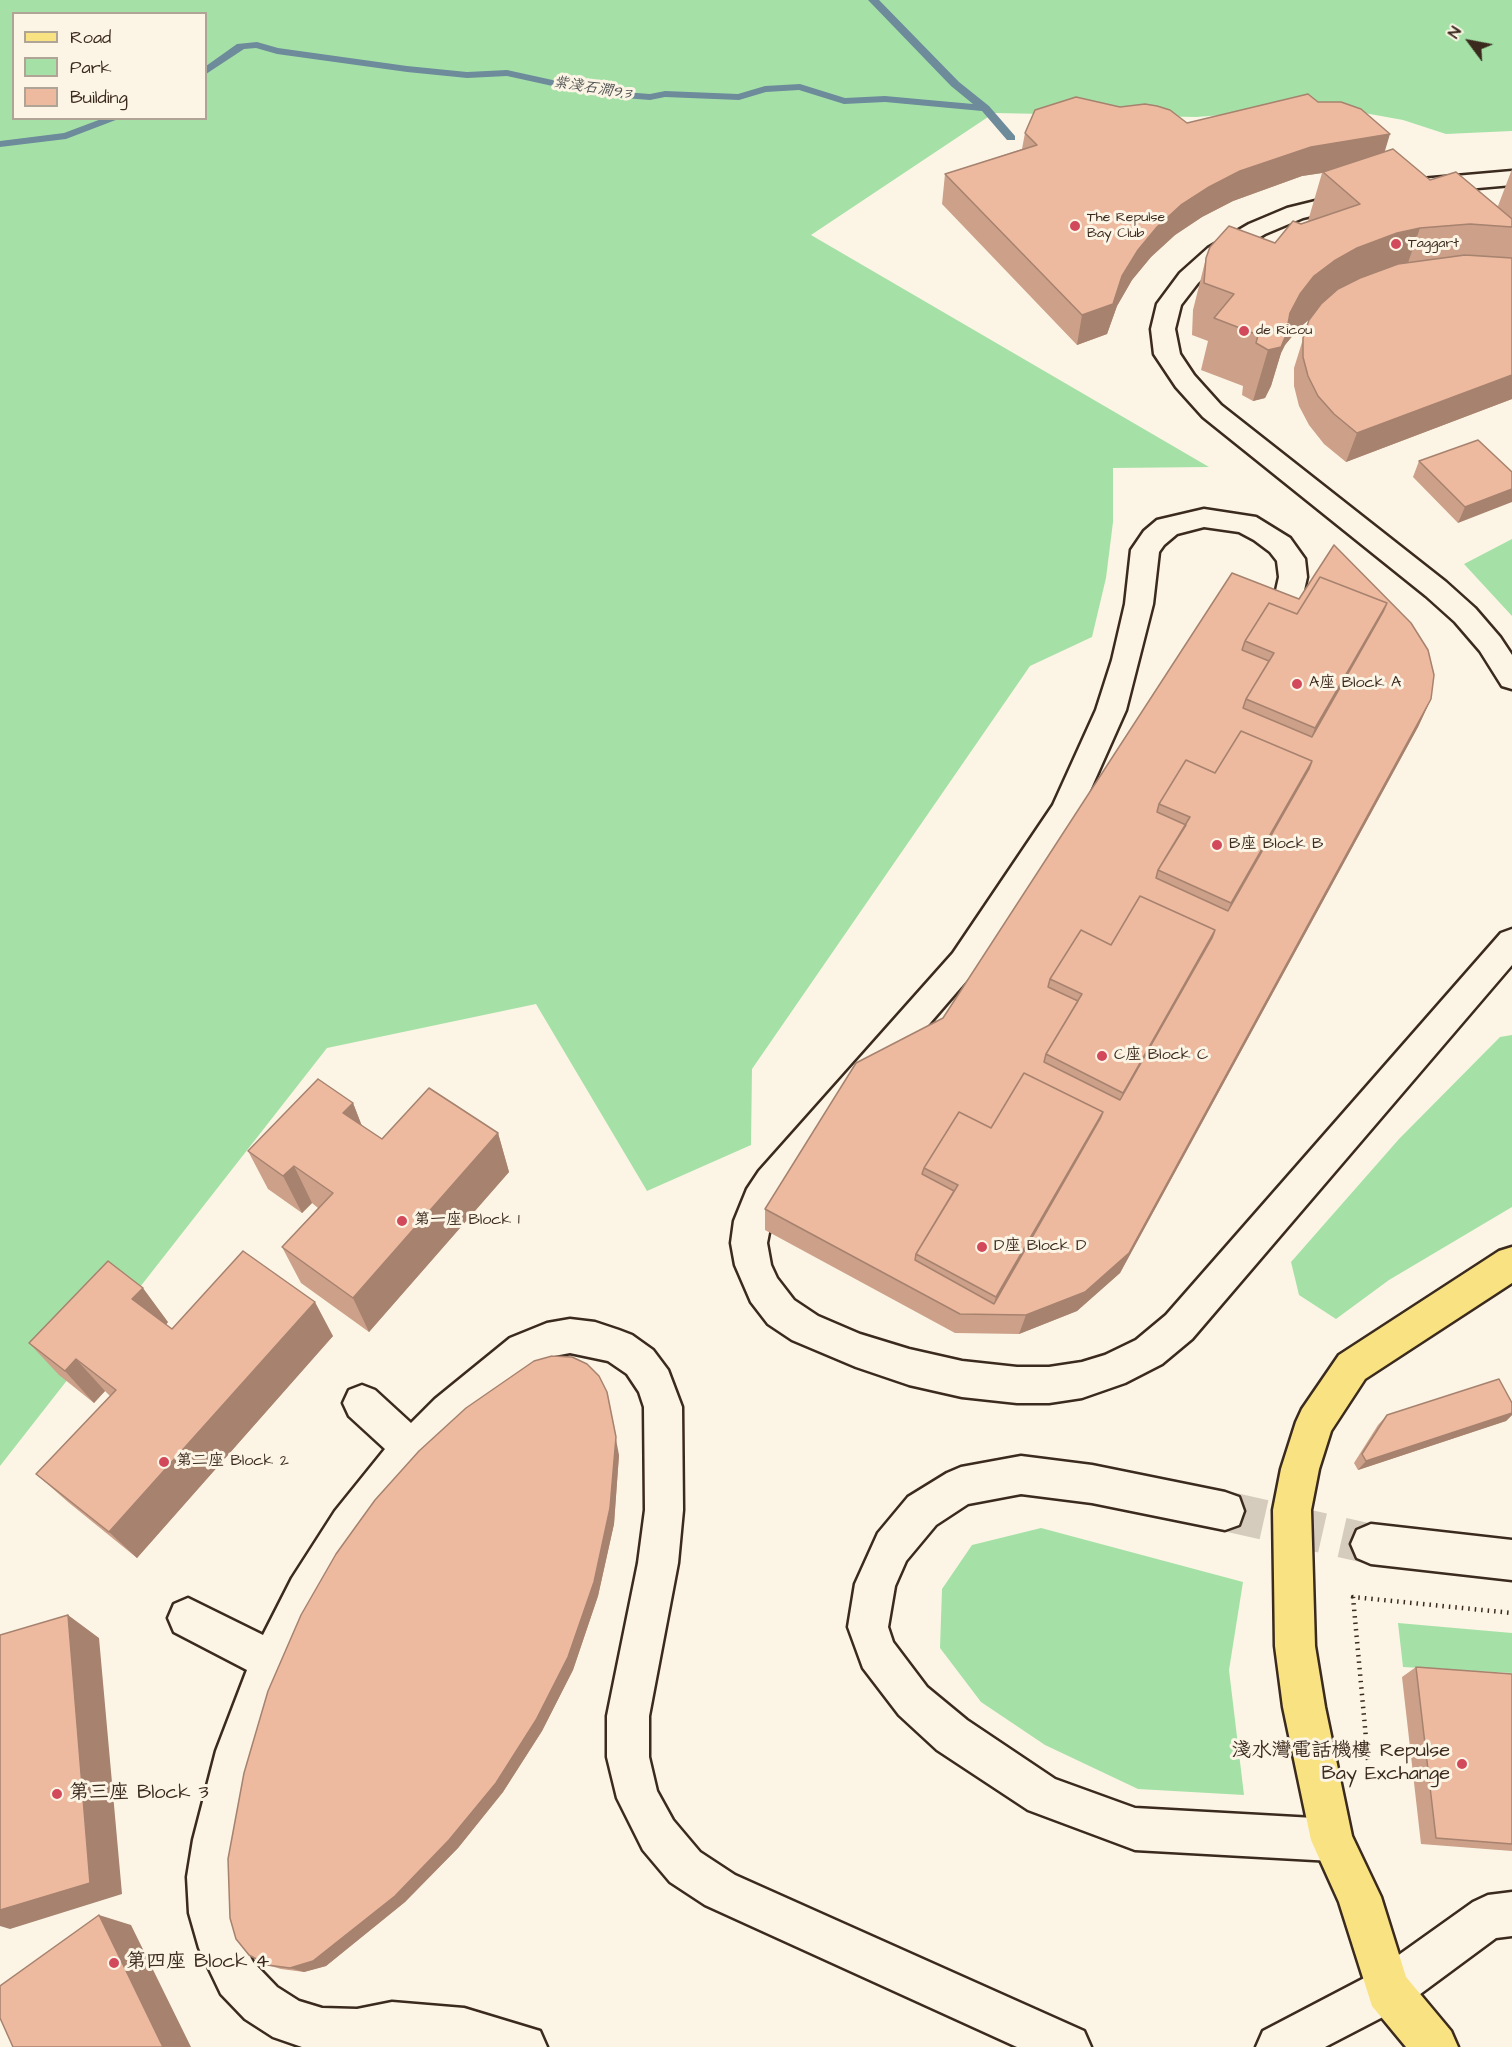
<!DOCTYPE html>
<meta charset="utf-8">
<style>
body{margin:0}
#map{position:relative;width:1512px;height:2047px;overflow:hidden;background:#fcf5e5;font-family:"Architects Daughter",sans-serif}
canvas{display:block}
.legend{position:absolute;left:12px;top:12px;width:195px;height:108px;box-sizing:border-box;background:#fcf5e5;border:2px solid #afa495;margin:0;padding:8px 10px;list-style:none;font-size:18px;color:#3b2a1e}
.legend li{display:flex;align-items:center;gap:12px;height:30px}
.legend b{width:30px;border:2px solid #afa495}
.north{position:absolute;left:1440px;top:12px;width:60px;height:60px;-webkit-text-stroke:4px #fcf5e5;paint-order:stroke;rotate:302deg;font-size:16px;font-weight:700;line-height:24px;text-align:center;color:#3b2a1e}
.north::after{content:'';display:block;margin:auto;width:21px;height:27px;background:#3b2a1e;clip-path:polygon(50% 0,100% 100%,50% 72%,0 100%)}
</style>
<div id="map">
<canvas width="1512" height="2047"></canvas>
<ul class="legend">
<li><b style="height:8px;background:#f8e281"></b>Road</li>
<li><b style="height:16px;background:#a5e1a7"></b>Park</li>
<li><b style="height:16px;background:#edba9f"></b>Building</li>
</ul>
<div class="north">N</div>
</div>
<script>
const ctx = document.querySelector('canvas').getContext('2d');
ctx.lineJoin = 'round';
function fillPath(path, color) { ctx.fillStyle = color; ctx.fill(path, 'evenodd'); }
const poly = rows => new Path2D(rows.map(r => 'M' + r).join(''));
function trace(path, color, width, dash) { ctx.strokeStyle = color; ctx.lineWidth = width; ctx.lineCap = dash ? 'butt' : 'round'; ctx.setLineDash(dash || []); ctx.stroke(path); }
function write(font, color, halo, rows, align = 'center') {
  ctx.font = font + ' "Architects Daughter","LXGW WenKai TC",sans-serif'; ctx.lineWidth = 6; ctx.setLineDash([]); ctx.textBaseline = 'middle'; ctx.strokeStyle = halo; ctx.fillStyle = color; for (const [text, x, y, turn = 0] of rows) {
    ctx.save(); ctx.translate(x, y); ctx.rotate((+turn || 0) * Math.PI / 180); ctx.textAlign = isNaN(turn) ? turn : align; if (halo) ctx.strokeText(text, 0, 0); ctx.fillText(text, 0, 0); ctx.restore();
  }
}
fillPath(poly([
 [0,0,1512,0,1512,131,1446,134,1403,120,1331,107,1196,117,994,113,811,235,1209,467,1113,468,1113,522,1106,578,1092,637,1030,666,752,1069,751,1145,647,1191,536,1004,327,1048,0,1466],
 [14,14,206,14,206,118,14,118],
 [1512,539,1512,616,1464,564],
 [1512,1035,1512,1207,1389,1280,1336,1319,1299,1295,1291,1262,1399,1139,1500,1037],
 [1041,1528,1243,1582,1229,1670,1244,1795,1138,1789,1045,1745,981,1702,940,1648,942,1589,972,1545],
 [1398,1623,1512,1633,1512,1673,1403,1667]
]), '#a5e1a7');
fillPath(poly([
 [868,0,879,0,959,82,989,106,1015,136,1015,140,1007,140,982,111,885,102,844,104,799,90,766,92,739,100,665,97,650,100,598,96,507,76,467,78,407,72,277,54,256,48,244,49,206,74,206,66,237,44,257,42,278,48,407,66,467,72,507,70,598,90,650,94,665,91,738,94,765,86,800,84,845,98,885,96,973,104,951,86,868,0],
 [104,118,121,118,66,139,0,147,0,141,64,133,104,118]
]), '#6d8b9b');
trace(poly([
 [1225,1511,1371,1544]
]), '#d5ccbd', 40, [40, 20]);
const minor = poly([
 [1512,171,1512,185,1421,193,1413,191,1409,186,1413,181,1421,179,1512,171],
 [1356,191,1364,193,1368,198,1364,203,1303,218,1265,234,1224,258,1198,283,1181,305,1175,329,1180,354,1194,375,1221,405,1446,582,1475,608,1500,637,1512,655,1512,689,1502,686,1480,651,1455,622,1426,596,1203,417,1176,387,1154,354,1151,329,1157,304,1180,273,1208,248,1249,224,1287,208,1356,191],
 [1204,509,1256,517,1290,538,1305,559,1307,577,1303,595,1293,613,1281,628,1271,631,1261,628,1257,621,1275,595,1279,577,1277,561,1270,552,1254,540,1239,532,1204,527,1177,534,1164,545,1159,552,1153,604,1126,710,1081,811,975,971,783,1193,774,1207,767,1243,771,1265,777,1278,794,1300,818,1316,860,1334,909,1349,962,1361,1017,1367,1049,1367,1082,1362,1105,1355,1136,1340,1166,1315,1501,933,1512,929,1512,965,1192,1339,1162,1364,1125,1383,1082,1398,1049,1403,1017,1403,962,1397,909,1385,856,1367,792,1340,768,1324,751,1302,735,1265,731,1243,734,1221,747,1189,759,1171,953,953,1053,805,1096,710,1112,660,1125,604,1131,550,1144,531,1157,520,1204,509],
 [570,1319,595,1322,619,1330,632,1335,653,1350,668,1370,682,1407,683,1510,678,1563,649,1716,649,1757,657,1791,673,1820,700,1852,735,1875,1084,2031,1091,2047,1017,2047,705,1905,670,1882,643,1850,617,1798,607,1757,607,1716,638,1563,645,1510,644,1407,639,1392,627,1374,608,1361,570,1353,549,1357,536,1362,461,1425,410,1478,363,1539,320,1606,288,1671,258,1751,235,1840,231,1877,233,1913,241,1940,253,1962,277,1987,299,2001,322,2008,357,2009,392,2002,464,2008,540,2031,547,2047,302,2047,273,2037,245,2019,221,1994,199,1948,189,1913,187,1877,193,1840,216,1751,247,1670,174,1632,168,1618,174,1604,188,1598,263,1635,292,1578,335,1511,385,1449,349,1416,343,1403,349,1390,362,1385,375,1390,411,1423,435,1399,510,1338,547,1323,570,1319],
 [1021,1456,1092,1465,1225,1492,1239,1497,1244,1511,1239,1525,1225,1530,1092,1503,1021,1494,968,1504,936,1525,906,1561,895,1586,888,1627,893,1642,927,1687,967,1720,1055,1779,1135,1808,1332,1819,1347,1825,1353,1840,1347,1855,1332,1861,1135,1850,1028,1810,937,1750,899,1715,863,1668,848,1627,855,1584,878,1533,908,1497,947,1473,961,1467,1021,1456],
 [1371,1524,1512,1540,1512,1580,1371,1564,1357,1558,1351,1544,1357,1530,1371,1524],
 [1512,1892,1512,1936,1496,1938,1404,2006,1325,2047,1256,2047,1263,2031,1372,1974,1473,1902,1488,1895,1512,1892]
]);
const major = poly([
 [1512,1247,1512,1283,1365,1379,1331,1431,1319,1469,1311,1510,1315,1646,1325,1707,1352,1836,1381,1897,1406,1977,1451,2031,1458,2047,1406,2047,1372,2006,1339,1902,1311,1840,1283,1707,1275,1646,1273,1510,1281,1469,1296,1422,1302,1409,1339,1355,1499,1251,1512,1247]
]);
trace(minor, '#3b2a1e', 5);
trace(major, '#3b2a1e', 5);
trace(poly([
 [1368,1760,1353,1597,1512,1613]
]), '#3b2a1e', 4.5, [1.5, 5]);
fillPath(minor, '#fcf5e5');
fillPath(major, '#f8e281');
fillPath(poly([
 [1318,102,1385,151,1430,180,1498,206,1512,169,1512,399,1346,462,1324,444,1309,425,1299,406,1294,386,1294,368,1309,320,1311,318,1299,328,1285,345,1281,353,1271,386,1265,398,1253,401,1242,395,1243,386,1201,370,1208,341,1192,335,1193,310,1206,258,1275,243,1301,224,1308,221,1322,173,1302,176,1233,201,1202,217,1175,235,1151,257,1132,280,1117,306,1107,334,1077,345,942,204,945,174,1022,149,1025,133,1187,123],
 [1419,461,1512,472,1458,523,1413,477],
 [1232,573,1431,699,1418,727,1120,1273,1077,1311,1019,1334,955,1333,765,1230,765,1209,943,1018],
 [353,1103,362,1126,382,1139,498,1133,509,1172,369,1332,301,1283,282,1247,318,1208,312,1203,302,1213,268,1189,248,1151],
 [168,1322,166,1325,172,1329,333,1336,137,1558,68,1502,36,1474,110,1396,105,1391,94,1403,59,1375,29,1343],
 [1512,1403,1512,1415,1506,1421,1358,1470,1354,1463,1378,1425,1387,1415],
 [619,1455,614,1524,598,1596,573,1670,542,1731,503,1792,458,1848,405,1902,326,1966,304,1972,281,1969,267,1965],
 [1416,1667,1512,1674,1512,1851,1421,1844,1402,1677]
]), '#cca089');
fillPath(poly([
 [1390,134,1381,164,1323,172,1322,173,1302,176,1233,201,1202,217,1175,235,1151,257,1132,280,1117,306,1107,334,1077,345,1082,315,1122,276,1138,250,1157,227,1181,205,1209,187,1240,171,1311,147],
 [1420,228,1402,280,1317,313,1299,328,1285,345,1281,353,1271,386,1265,398,1253,401,1268,350,1290,313,1300,294,1314,276,1334,261,1357,248,1397,233],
 [1512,375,1512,399,1346,462,1357,433],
 [1512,489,1512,502,1458,523,1465,507],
 [1387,603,1371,640,1301,764,1315,728],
 [1431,699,1418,727,1120,1273,1077,1311,1019,1334,1026,1315],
 [1312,761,1298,796,1218,936,1231,903],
 [1215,930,1202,963,1112,1123,1123,1093],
 [353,1103,368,1142,343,1113],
 [1103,1112,1092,1142,991,1314,996,1297],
 [498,1133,509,1172,369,1332,353,1298],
 [294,1166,312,1203,302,1213,283,1176],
 [143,1288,168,1322,158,1333,132,1299],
 [315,1302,333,1336,137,1558,109,1532],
 [76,1359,105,1391,94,1403,65,1371],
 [607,1392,619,1455,614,1524,598,1596,573,1670,542,1731,503,1792,458,1848,405,1902,326,1966,304,1972,290,1968],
 [1512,1413,1512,1415,1506,1421,1358,1470,1366,1461],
 [68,1615,99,1638,122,1894,10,1929,0,1926,0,1910],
 [99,1915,131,1925,191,2047,163,2047]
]), '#a6826f');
const building = poly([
 [1308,94,1318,102,1341,102,1361,109,1390,134,1311,147,1240,171,1209,187,1181,205,1157,227,1138,250,1122,276,1113,304,1082,315,945,174,1037,145,1025,133,1035,110,1076,97,1120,107,1145,104,1157,106,1170,110,1187,123,1308,94],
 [1393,149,1430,180,1456,172,1512,219,1512,227,1470,224,1420,228,1397,233,1357,248,1334,261,1314,276,1300,294,1290,313,1286,335,1281,347,1268,350,1256,343,1258,335,1214,318,1234,294,1204,283,1206,258,1210,247,1229,226,1275,243,1293,221,1301,224,1360,204,1323,172,1393,149],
 [1465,255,1512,258,1512,375,1357,433,1334,414,1318,396,1308,376,1303,357,1303,338,1309,320,1321,304,1338,289,1360,278,1398,264,1465,255],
 [1478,440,1512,472,1512,489,1465,507,1419,461,1478,440],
 [1334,545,1411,623,1428,650,1434,675,1431,699,1129,1253,1085,1292,1026,1315,960,1314,765,1209,856,1063,943,1018,1232,573,1299,599,1334,545],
 [1320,577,1387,603,1383,612,1312,737,1243,708,1246,699,1269,661,1242,650,1245,641,1269,603,1297,614,1320,577],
 [1241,731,1312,761,1309,769,1228,911,1156,878,1158,870,1186,825,1157,812,1159,804,1186,760,1215,773,1241,731],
 [1140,896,1215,930,1212,938,1120,1100,1044,1062,1046,1054,1078,1001,1048,987,1050,979,1081,930,1111,945,1140,896],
 [1024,1073,1103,1112,1100,1119,994,1304,915,1260,916,1254,954,1191,922,1174,924,1168,959,1112,991,1128,1024,1073],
 [1320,577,1387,603,1315,728,1246,699,1274,653,1245,641,1269,603,1297,614,1320,577],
 [1241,731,1312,761,1231,903,1158,870,1190,817,1159,804,1186,760,1215,773,1241,731],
 [1140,896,1215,930,1123,1093,1046,1054,1082,994,1050,979,1081,930,1111,945,1140,896],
 [1024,1073,1103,1112,996,1297,916,1254,958,1185,924,1168,959,1112,991,1128,1024,1073],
 [318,1079,353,1103,343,1113,382,1139,429,1088,498,1133,353,1298,282,1247,333,1193,294,1166,283,1176,248,1151,318,1079],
 [243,1251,315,1302,109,1532,36,1474,116,1390,76,1359,65,1371,29,1343,108,1261,143,1288,132,1299,172,1329,243,1251],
 [552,1356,572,1357,587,1364,599,1376,607,1392,616,1437,610,1508,594,1582,568,1657,536,1720,496,1783,449,1840,395,1896,313,1961,290,1968,267,1965,249,1955,236,1939,230,1918,228,1859,244,1773,268,1691,301,1615,336,1554,375,1500,419,1451,466,1408,534,1361,552,1356],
 [1499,1379,1512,1403,1512,1413,1366,1461,1362,1454,1387,1415,1499,1379],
 [68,1615,90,1883,0,1910,0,1635,68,1615],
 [1416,1667,1512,1674,1512,1844,1436,1838,1416,1667],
 [99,1915,163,2047,13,2047,0,2018,0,1986,99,1915]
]);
fillPath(building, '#edba9f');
trace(building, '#a6826f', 1.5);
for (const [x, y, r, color] of [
 [1075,226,6,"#d1495b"],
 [1396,244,6,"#d1495b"],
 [1244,331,6,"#d1495b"],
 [1297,684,6,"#d1495b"],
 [1217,845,6,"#d1495b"],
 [1102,1056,6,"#d1495b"],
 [402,1221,6,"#d1495b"],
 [982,1247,6,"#d1495b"],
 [164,1462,6,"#d1495b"],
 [1462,1764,6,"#d1495b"],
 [57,1794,6,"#d1495b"],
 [114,1963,6,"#d1495b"]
]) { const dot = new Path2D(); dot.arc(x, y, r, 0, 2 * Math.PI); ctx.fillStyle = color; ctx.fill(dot); trace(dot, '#fcf5e5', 2); }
write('14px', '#3b2a1e', '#fcf5e5', [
 ["The Repulse",1087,218],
 ["Bay Club",1087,234],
 ["Taggart",1408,244],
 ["de Ricou",1256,331]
], 'left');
write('italic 15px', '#505252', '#fcf5e5', [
 ["紫淺石澗9.3",592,89,9]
]);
write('16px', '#3b2a1e', '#fcf5e5', [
 ["A座 Block A",1309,684],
 ["B座 Block B",1229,845],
 ["C座 Block C",1114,1056],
 ["第一座 Block 1",414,1221],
 ["D座 Block D",994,1247],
 ["第二座 Block 2",176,1462]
], 'left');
write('20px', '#3b2a1e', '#fcf5e5', [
 ["淺水灣電話機樓 Repulse",1450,1752,"right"],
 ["Bay Exchange",1450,1775,"right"],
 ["第三座 Block 3",69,1794],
 ["第四座 Block 4",126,1963]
], 'left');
</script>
